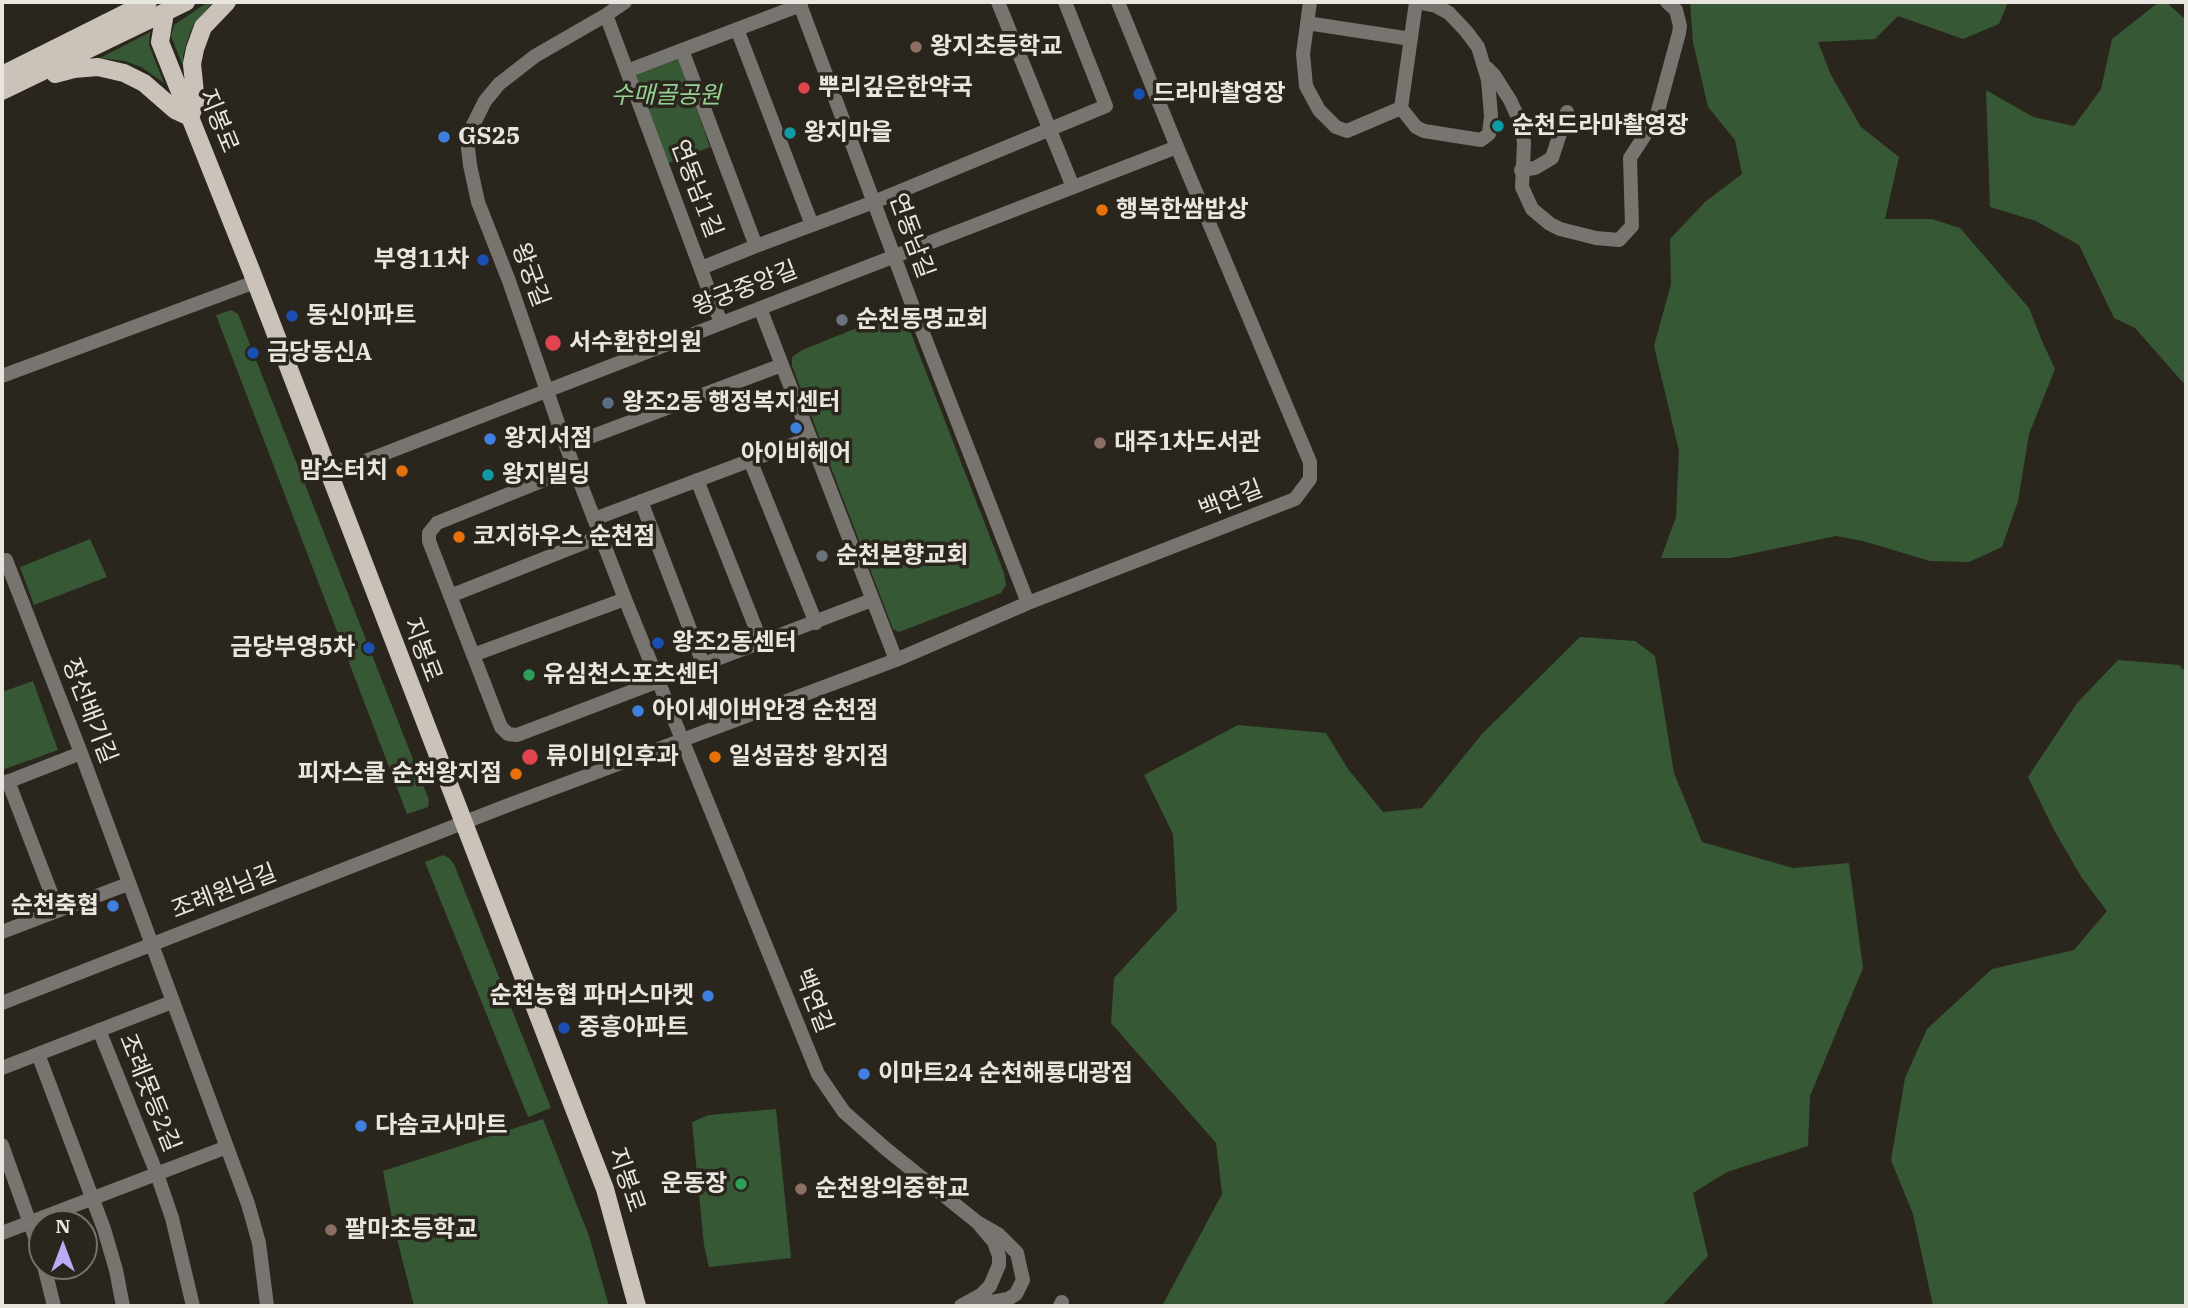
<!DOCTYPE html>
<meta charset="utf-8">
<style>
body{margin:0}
#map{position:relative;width:2188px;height:1308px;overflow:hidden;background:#2a261d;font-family:"IBM Plex Serif",serif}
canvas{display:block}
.frame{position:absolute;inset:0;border:4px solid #e9e6e0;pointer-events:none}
.north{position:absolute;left:28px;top:1210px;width:70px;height:70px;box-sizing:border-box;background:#2a261d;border:2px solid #76736b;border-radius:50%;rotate:0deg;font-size:19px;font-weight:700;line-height:28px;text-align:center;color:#e9e6e0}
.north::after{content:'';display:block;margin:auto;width:24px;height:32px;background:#bea9f5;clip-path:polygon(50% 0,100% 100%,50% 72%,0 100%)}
</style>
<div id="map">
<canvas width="2188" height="1308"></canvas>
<div class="frame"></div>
<div class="north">N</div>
</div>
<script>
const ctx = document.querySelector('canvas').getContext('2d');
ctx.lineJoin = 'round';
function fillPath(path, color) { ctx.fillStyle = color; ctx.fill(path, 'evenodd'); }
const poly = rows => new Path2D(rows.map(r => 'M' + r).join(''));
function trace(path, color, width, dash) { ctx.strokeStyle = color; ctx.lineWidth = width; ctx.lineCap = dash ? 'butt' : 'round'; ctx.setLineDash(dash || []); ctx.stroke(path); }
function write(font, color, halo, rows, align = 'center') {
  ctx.font = font + ' "IBM Plex Serif","Noto Sans KR",serif'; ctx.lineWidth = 7; ctx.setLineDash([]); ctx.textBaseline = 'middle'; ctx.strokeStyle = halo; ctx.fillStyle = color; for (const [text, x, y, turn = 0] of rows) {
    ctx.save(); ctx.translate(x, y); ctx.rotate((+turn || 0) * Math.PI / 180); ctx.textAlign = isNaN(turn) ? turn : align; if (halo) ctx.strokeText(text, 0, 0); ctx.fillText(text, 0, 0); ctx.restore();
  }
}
fillPath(poly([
 [208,2,213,2,193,26,188,38,183,56,186,74,171,36,174,25],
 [1690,2,2008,2,1999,24,1963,39,1898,16,1875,39,1818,42,1831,75,1861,127,1899,157,1885,219,1932,219,1960,228,2029,308,2042,341,2055,369,2029,434,2018,501,2002,547,1969,562,1930,561,1863,541,1836,536,1731,558,1661,558,1676,517,1679,451,1654,346,1671,284,1670,239,1705,202,1742,174,1735,140,1708,107,1693,42],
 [2159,2,2166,2,2186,20,2186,386,2135,328,2114,318,2079,245,2036,221,1990,207,1986,90,2033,117,2074,126,2101,89,2112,39],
 [150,32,149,45,164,83,141,67,125,61,100,58],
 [679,59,710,147,666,164,632,76],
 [231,310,238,314,429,800,428,807,407,814,216,315],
 [902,310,1004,573,1006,585,1001,593,899,632,893,629,792,366,792,357,802,350],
 [90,539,107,577,34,605,20,567],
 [1580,637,1635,641,1655,656,1674,773,1702,842,1793,868,1849,863,1863,968,1810,1096,1808,1146,1727,1172,1693,1193,1708,1256,1662,1306,1162,1306,1222,1194,1216,1143,1111,1023,1114,978,1177,910,1173,834,1144,775,1238,725,1326,733,1348,769,1383,812,1422,808,1482,734],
 [2118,660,2179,665,2186,672,2186,1306,1933,1306,1913,1214,1891,1160,1905,1078,1927,1029,1992,969,2074,950,2107,911,2082,878,2054,830,2028,777,2077,703],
 [33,681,58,750,2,770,2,692],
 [443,855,449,858,454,864,551,1108,528,1117,425,862],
 [776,1109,791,1258,709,1267,704,1245,692,1122,709,1115],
 [543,1119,589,1236,609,1306,414,1306,392,1219,383,1171]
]), '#365835');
trace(poly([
 [625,2,606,15,535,56,499,84,485,101,471,129,468,148,470,165,478,202,509,281,566,446,625,599,818,1074,844,1112,886,1149,977,1222],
 [799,2,916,315,1028,603],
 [998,2,1073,187],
 [1310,2,1303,54,1306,86,1319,110,1336,127,1347,131,1401,108,1416,127,1424,131,1481,140,1489,134,1491,116,1488,80,1478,47,1466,31,1449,13,1436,6,1416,2,1401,108],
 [801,5,682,50,756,246,874,202,1106,106,1065,2],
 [606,15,721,323],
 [1307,23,1411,39],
 [737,29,812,225],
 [1487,68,1494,75,1510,100,1522,126,1524,143,1522,187,1532,209,1550,224,1560,229,1596,238,1619,240,1632,226,1630,158,1656,118,1679,33,1680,26,1676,10,1667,2],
 [627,71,682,50],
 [1521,170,1535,168,1552,158,1567,112],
 [701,268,756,246],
 [760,308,896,660],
 [2,376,255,282],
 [566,446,782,365],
 [750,460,816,623],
 [574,468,437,523,429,533,429,541,501,727,508,734,517,735,872,600],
 [329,475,1177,147],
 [697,480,762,644],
 [641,501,704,666],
 [594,519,810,438],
 [2,561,6,560,81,753,248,1204,259,1243,267,1306],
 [450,596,601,536],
 [473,655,625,599],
 [8,781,58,911],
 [2,784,81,753],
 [2,932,128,884],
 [2,1003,506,806,896,660,1028,603,1295,499,1310,479,1310,462,1177,147,1118,2],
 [99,1030,157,1174,172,1218,193,1306],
 [38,1054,104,1229,116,1270,123,1306],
 [2,1068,172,1002],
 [2,1145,42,1257],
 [2,1233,227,1147],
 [44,1266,54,1306],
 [961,1306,981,1295,990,1286,999,1265,999,1256,994,1242,977,1222,998,1234,1017,1253,1023,1280,1016,1294,1008,1299,969,1306],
 [1060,1306,1062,1302]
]), '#787470', 14);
trace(poly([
 [165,13,160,42,251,270,605,1189,637,1306],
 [55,74,74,69,98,67,124,73,144,83,175,110,190,117],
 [2,75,148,2],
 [2,91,186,2],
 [190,117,196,103,192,64,195,49,203,27,227,2]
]), '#cbc2ba', 18);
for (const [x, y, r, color] of [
 [916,47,7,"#8d6e63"],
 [804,88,7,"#e0444e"],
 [1139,94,7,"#1a4fb4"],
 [1498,126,7,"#0f9aa8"],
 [790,133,7,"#0f9aa8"],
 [444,137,7,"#3f7fe0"],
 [1102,210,7,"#e8710a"],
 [483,260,7,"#1a4fb4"],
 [292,316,7,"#1a4fb4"],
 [842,320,7,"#6b7280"],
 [553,343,9,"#e0444e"],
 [253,353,7,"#1a4fb4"],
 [608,403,7,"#5c6f8a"],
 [796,428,7,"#3f7fe0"],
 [490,439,7,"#3f7fe0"],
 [1100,443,7,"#8d6e63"],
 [402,471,7,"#e8710a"],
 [488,475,7,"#0f9aa8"],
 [459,537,7,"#e8710a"],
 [822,556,7,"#6b7280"],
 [658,643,7,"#1a4fb4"],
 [369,648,7,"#1a4fb4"],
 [529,675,7,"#2e9e5b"],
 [638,711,7,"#3f7fe0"],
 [530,757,9,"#e0444e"],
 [715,757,7,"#e8710a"],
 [516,774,7,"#e8710a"],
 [113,906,7,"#3f7fe0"],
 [708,996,7,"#3f7fe0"],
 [564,1028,7,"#1a4fb4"],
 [864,1074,7,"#3f7fe0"],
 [361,1126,7,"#3f7fe0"],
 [741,1184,7,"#2e9e5b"],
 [801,1189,7,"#8d6e63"],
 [331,1230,7,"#8d6e63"]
]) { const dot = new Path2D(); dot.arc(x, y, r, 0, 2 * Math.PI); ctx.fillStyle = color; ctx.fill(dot); trace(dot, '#2a261d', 2.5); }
write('bold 24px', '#e9e6e0', '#2a261d', [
 ["왕지초등학교",930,47],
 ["뿌리깊은한약국",818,88],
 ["드라마촬영장",1153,94],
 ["순천드라마촬영장",1512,126],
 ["왕지마을",804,133],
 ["GS25",458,137],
 ["행복한쌈밥상",1116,210],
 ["부영11차",469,260,"right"],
 ["동신아파트",306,316],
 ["순천동명교회",856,320],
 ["서수환한의원",569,343],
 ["금당동신A",267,353],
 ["왕조2동 행정복지센터",622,403],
 ["왕지서점",504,439],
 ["대주1차도서관",1114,443],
 ["아이비헤어",796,454,"center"],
 ["맘스터치",388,471,"right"],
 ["왕지빌딩",502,475],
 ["코지하우스 순천점",473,537],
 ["순천본향교회",836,556],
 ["왕조2동센터",672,643],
 ["금당부영5차",355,648,"right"],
 ["유심천스포츠센터",543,675],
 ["아이세이버안경 순천점",652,711],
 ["류이비인후과",546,757],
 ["일성곱창 왕지점",729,757],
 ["피자스쿨 순천왕지점",502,774,"right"],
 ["순천축협",99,906,"right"],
 ["순천농협 파머스마켓",694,996,"right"],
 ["중흥아파트",578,1028],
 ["이마트24 순천해룡대광점",878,1074],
 ["다솜코사마트",375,1126],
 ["운동장",727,1184,"right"],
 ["순천왕의중학교",815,1189],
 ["팔마초등학교",345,1230]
], 'left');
write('italic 24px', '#96d192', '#2a261d', [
 ["수매골공원",666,96]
]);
write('24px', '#e9e6e0', '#2a261d', [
 ["지봉로",218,121,68],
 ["연동남1길",696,189,69],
 ["연동남길",911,236,70],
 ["왕궁길",530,275,70],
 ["왕궁중앙길",745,289,-21],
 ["백연길",1231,500,-21],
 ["지봉로",422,650,69],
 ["장선배기길",89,711,69],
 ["조례원님길",224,892,-21],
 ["백연길",813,1001,69],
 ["조례못등2길",149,1093,68],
 ["지봉로",626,1180,71]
]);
</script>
